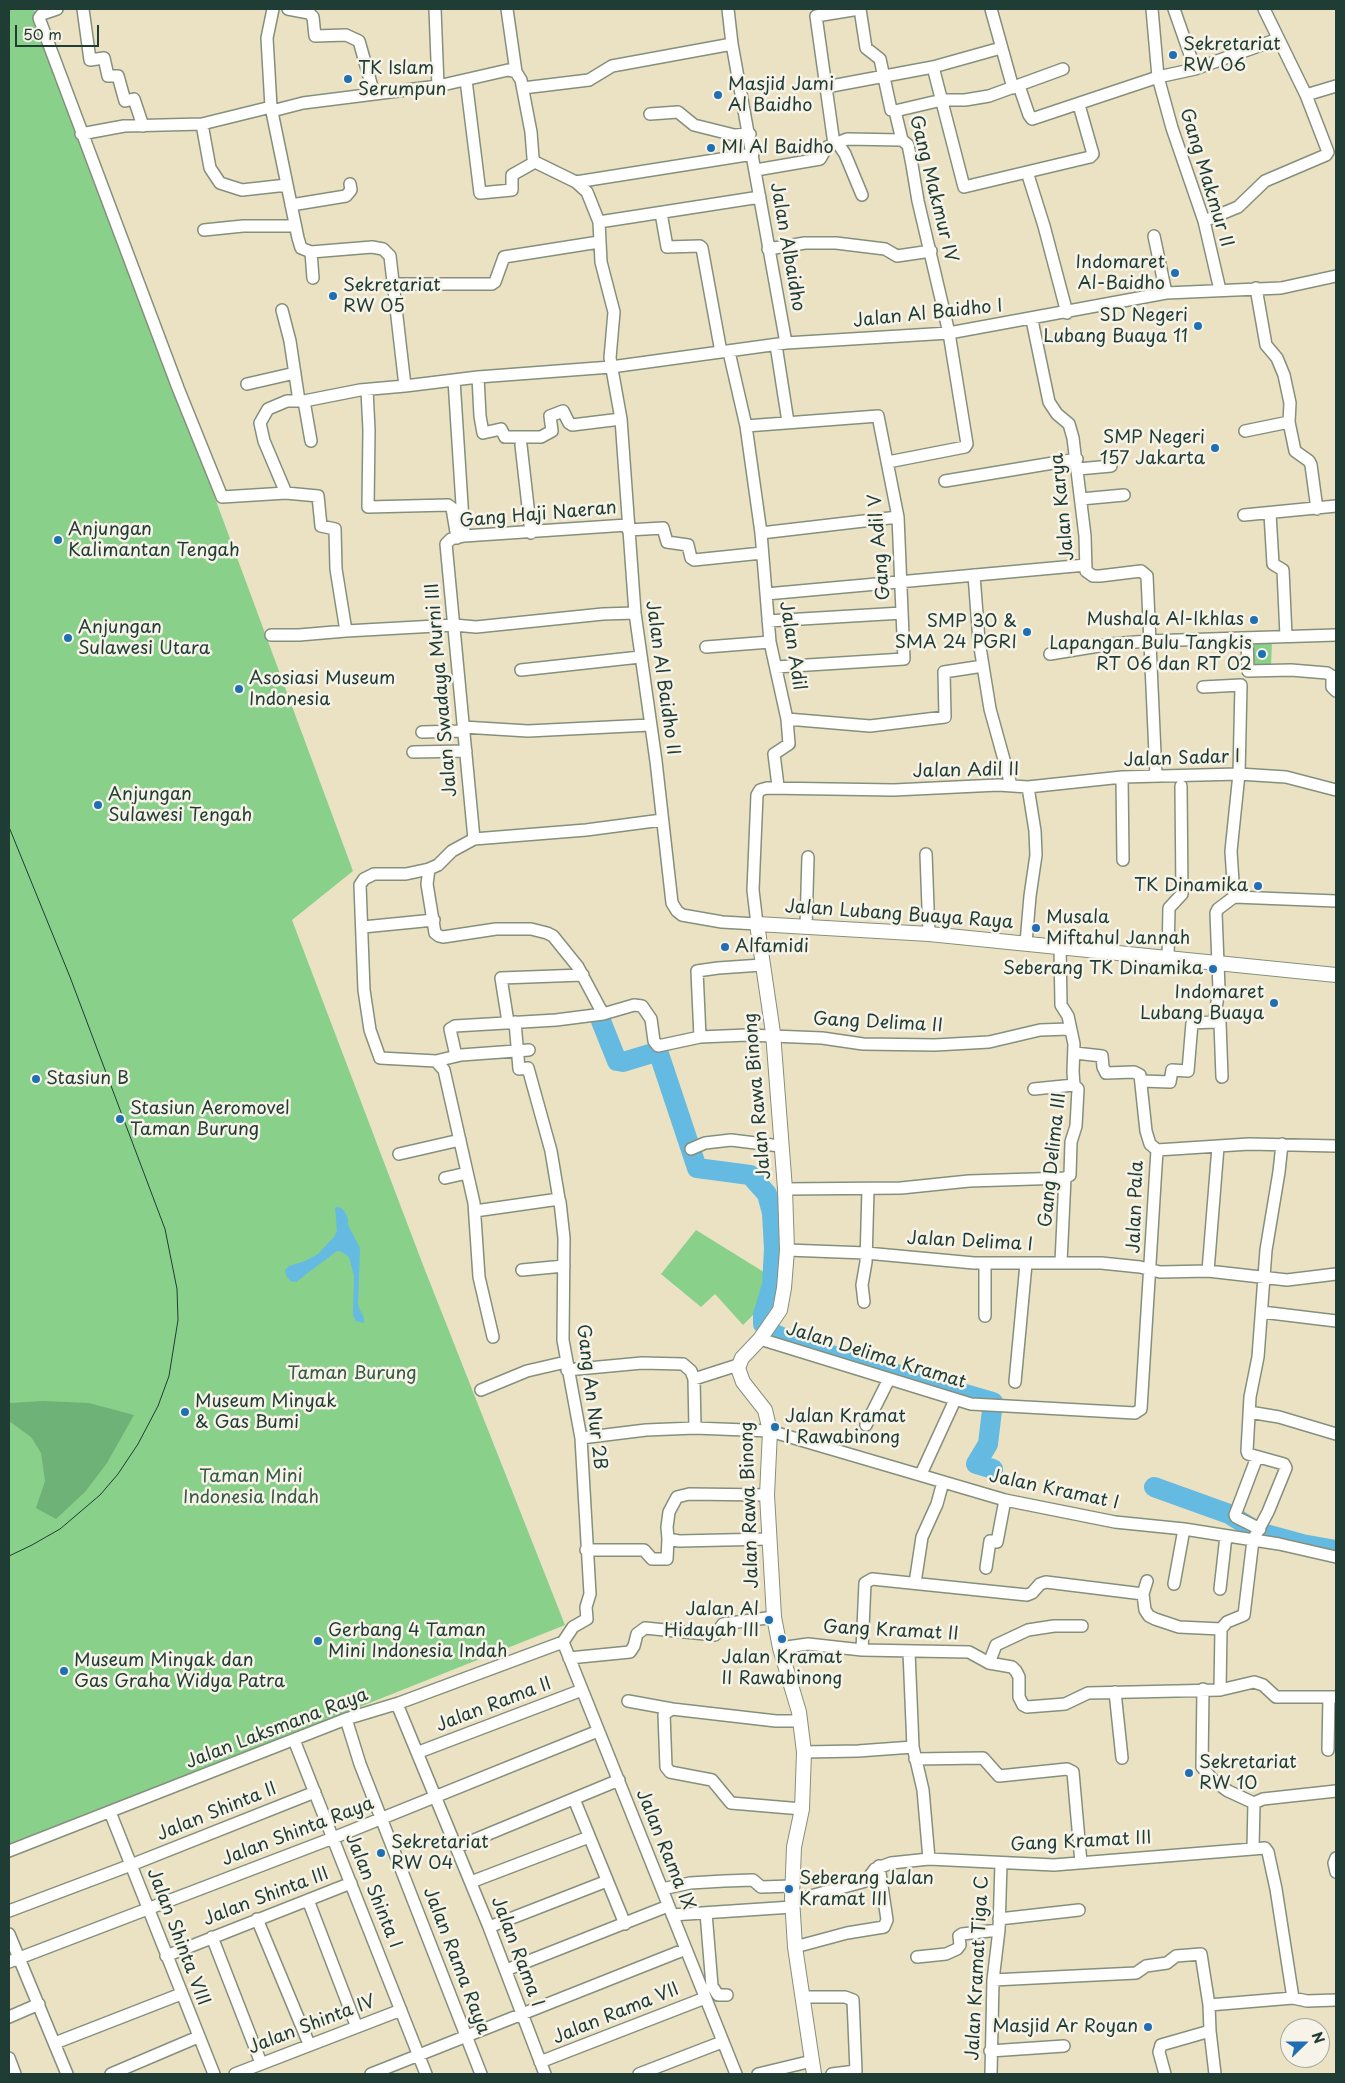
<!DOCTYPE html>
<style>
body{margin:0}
#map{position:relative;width:1345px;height:2083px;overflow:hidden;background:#ebe2c3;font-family:"Playpen Sans",sans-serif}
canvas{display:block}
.frame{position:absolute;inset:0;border:10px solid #1f3d34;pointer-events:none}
.north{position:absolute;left:1280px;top:2018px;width:50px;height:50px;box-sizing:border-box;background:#f7f3e8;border:1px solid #a1aaa0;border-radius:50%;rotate:68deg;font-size:14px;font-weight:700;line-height:20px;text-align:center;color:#1f3d34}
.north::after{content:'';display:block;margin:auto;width:18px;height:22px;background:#1f6fb2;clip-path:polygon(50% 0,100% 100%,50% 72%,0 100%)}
.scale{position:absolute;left:15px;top:25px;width:84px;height:22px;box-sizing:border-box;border:2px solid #1f3d34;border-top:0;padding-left:6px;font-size:15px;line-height:18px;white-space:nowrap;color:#1f3d34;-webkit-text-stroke:4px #f7f3e8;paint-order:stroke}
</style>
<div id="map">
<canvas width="1345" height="2083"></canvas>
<div class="frame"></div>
<div class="north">N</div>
<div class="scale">50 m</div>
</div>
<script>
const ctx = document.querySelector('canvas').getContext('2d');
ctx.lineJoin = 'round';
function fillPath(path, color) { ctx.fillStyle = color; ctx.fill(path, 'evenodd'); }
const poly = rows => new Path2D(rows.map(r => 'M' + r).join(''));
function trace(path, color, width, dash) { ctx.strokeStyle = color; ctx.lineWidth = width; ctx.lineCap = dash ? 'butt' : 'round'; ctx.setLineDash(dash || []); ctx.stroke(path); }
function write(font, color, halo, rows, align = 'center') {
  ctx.font = font + ' "Playpen Sans",sans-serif'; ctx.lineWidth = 5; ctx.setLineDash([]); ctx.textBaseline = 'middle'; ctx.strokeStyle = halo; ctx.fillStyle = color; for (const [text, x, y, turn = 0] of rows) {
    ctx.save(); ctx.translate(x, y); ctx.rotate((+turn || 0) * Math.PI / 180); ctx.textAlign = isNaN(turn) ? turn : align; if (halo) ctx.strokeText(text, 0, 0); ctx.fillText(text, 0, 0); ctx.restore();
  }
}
fillPath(poly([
 [9,9,34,9,353,871,292,920,423,1265,565,1625,9,1847],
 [1253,641,1272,641,1271,667,1252,666],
 [696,1230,767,1274,764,1294,754,1314,743,1325,715,1294,701,1307,661,1274]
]), '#89d08b');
fillPath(poly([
 [43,1401,89,1403,134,1415,107,1463,85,1492,56,1519,36,1508,45,1481,41,1453,31,1437,9,1421,9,1403]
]), '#6eb277');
fillPath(poly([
 [338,1207,343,1209,348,1218,348,1225,360,1248,358,1306,364,1318,364,1323,356,1321,353,1315,354,1276,349,1257,342,1252,337,1251,296,1282,290,1281,286,1275,285,1270,289,1266,305,1261,318,1254,334,1237,337,1231,335,1208]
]), '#65bae1');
trace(poly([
 [601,1021,617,1061,623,1062,656,1052,659,1054,697,1168,750,1175,767,1194,772,1213,774,1249,772,1285,763,1315,763,1324,770,1332,804,1347,993,1402,988,1444,976,1464,993,1469],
 [1154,1487,1229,1514,1258,1532,1302,1544,1336,1550]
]), '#65bae1', 20);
const minor = poly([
 [57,9,42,14,39,18,178,388,222,497,286,493,318,496,321,526,335,529,336,569,346,631,454,625,476,627,603,614,635,613],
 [83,9,90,60,104,58,108,76,118,76,125,101,134,99,143,126],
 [273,9,267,38,271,107,298,238,301,248,311,252,372,247,383,249,390,256,405,386,478,377,611,367,786,343,949,333,1166,293,1281,288,1336,276],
 [288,9,309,13,313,17,315,36,346,35,359,41,374,94],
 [435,9,438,86],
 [507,9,516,72],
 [728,9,732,44,786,343],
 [860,9,866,48,880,59,890,105,891,110,895,111],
 [991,9,1013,88],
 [1152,9,1158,77,1172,128,1204,221,1220,290],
 [1174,9,1195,69],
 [933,67,964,187,1090,157,1093,154,1079,105],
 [466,80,480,193,512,190,512,175,535,162],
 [1019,86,1029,115,1032,119,1158,77,1195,69,1278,39],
 [826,87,933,67,1001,48],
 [523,88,589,80,612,66,732,44],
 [1306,95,1336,86],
 [272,111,303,103,438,86,508,70,516,72,521,80,531,132,533,158,535,162,576,182,587,192,599,222,601,262,614,312,610,358,621,419,635,613,656,761,672,903,677,911,682,915,722,922,757,924,753,890,757,795,760,790,767,788,894,790,998,785,1028,787,1122,777,1239,774,1286,777,1336,790],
 [895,111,942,100,965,100,989,96,1063,69],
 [650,114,678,112,694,125,734,135,750,134],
 [202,124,210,168,220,183,242,190,287,185],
 [81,134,124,126,202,124,271,107],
 [837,142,845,154,862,195],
 [834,144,816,16,859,9],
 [756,170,820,159,827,147,847,139,902,140],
 [1027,172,1044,226,1067,313],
 [576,182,753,154],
 [291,205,346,196,351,190,350,184],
 [661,213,667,247,700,246,702,248,721,352],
 [1204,221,1238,207,1265,181,1326,155,1328,152,1306,95,1264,9],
 [599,222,760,197],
 [204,230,243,226,295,226],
 [1154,236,1166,293],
 [768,249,805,243,836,243,885,249,897,256,931,251],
 [311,252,313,278],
 [394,284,492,284,495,282,504,257,599,242],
 [1256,288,1266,345,1277,358,1284,375,1290,403,1289,422,1295,451,1309,461,1311,465,1317,509],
 [282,310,290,341,299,401],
 [1032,320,1049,402,1057,414,1069,424,1073,438,1085,536,1086,571,1093,576,1100,576,1141,571,1147,576,1156,776],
 [776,345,788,422],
 [729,352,746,426,761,533,770,642,787,719,789,744,774,754,778,786],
 [478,377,480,416,483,433,501,429,505,437,541,437,552,431,550,416,563,411,569,423,572,425,621,419],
 [454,380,464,536],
 [247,384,295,373],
 [367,390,369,430,368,507,448,505,452,508,457,538],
 [304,401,311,441],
 [746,426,878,416,898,517,904,659,776,667],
 [1245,431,1289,422],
 [521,445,531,533],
 [888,462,965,447,967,444,949,333,918,201,912,165,908,145,902,140,895,111],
 [1078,469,1111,466],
 [945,481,1077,459],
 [286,493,264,441,260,423,268,409,287,401,304,401,360,390,405,386],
 [1081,499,1124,495],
 [1270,514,1273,564,1283,570,1286,636],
 [1244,515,1336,506],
 [628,530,663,528,667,542,688,545,691,558,694,560,762,553],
 [761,533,898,517],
 [974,575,979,641,990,709,1011,785],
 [766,594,1086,565],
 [768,621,902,613],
 [271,635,299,635,346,631],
 [1247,638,1248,671,1291,670,1327,673,1332,676,1332,687,1336,691],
 [706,647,770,642],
 [1050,654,1111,644,1148,641,1336,635],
 [521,670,640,657],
 [787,719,870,726,945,717,944,672,983,666],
 [463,727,528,731,650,725],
 [422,732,463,731],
 [413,752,466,751],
 [1122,777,1123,860],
 [474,839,446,544,451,539,464,536,627,525],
 [926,854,929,934],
 [429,869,427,884,435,933,439,936,443,937,496,929,531,929,547,933,553,936,578,967,603,1014,634,1005,642,1006,651,1019,654,1041,658,1046,700,1037,747,1035,822,1038,863,1044,935,1045,989,1042,1040,1030,1069,1029],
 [1234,897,1336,901],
 [806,926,808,857],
 [363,927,434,920],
 [1026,943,1030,896,1036,855,1035,831,1028,787],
 [1060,946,1061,1005,1068,1016,1074,1044,1073,1072,1074,1085,1078,1089,1076,1126,1071,1142,1070,1175,1065,1178,1061,1262],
 [1168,958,1169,908,1182,894,1181,786],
 [508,1022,501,978,583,975],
 [515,1022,519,1069,528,1068,551,1151,559,1199],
 [1214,1022,1220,1023,1222,1077],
 [700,1037,697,971,718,968,762,965],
 [1075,1053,1102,1056,1103,1067,1106,1073,1134,1072,1140,1075,1146,1131,1150,1144,1157,1150],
 [456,1056,450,1029,455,1026,556,1020,603,1014],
 [436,1061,461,1055,529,1050],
 [1142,1081,1170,1082,1172,1070,1188,1071,1192,1023,1214,1022,1219,989,1216,913,1218,909,1234,897,1231,851,1239,774,1241,685,1203,687],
 [1034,1089,1074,1085],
 [691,1149,705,1143,731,1140,780,1146],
 [399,1154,460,1140],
 [445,1178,467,1173],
 [785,1189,901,1188,969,1181,1065,1178],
 [475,1211,559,1199,560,1202,564,1238,563,1340,581,1438,590,1594,586,1607,587,1619,573,1627,563,1642],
 [787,1250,866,1253,974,1263,1101,1263,1140,1267,1160,1272,1208,1271,1287,1280,1336,1274],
 [522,1270,564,1266],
 [1208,1271,1218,1147],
 [864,1302,862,1285,866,1262,868,1189],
 [1262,1312,1336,1321],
 [985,1316,985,1264],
 [493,1337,479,1277,474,1203,444,1070,436,1061,380,1058,370,1030,364,990,360,885,364,879,374,874,406,874,429,869,438,865,452,851,474,839,586,830,662,820],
 [760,1339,971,1404,1135,1413,1141,1409,1157,1150,1249,1144,1336,1146],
 [567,1370,642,1363,683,1364,691,1371,694,1379,695,1428],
 [694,1379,738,1365],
 [1015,1382,1026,1264],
 [481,1390,527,1371,566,1362],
 [1249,1412,1279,1417,1336,1434],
 [866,1425,889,1379],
 [581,1438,646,1430,695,1428,770,1431,1005,1500,1115,1522,1184,1529,1279,1544,1336,1557],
 [1257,1457,1235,1515,1236,1517,1260,1529],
 [921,1474,955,1400],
 [668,1539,679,1541,769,1539],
 [586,1550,644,1550,652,1559,667,1559,668,1539,667,1527,669,1512,677,1497,689,1494,767,1495],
 [986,1568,990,1541,997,1542,1005,1500],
 [915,1583,922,1537,937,1504,943,1482],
 [1174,1584,1184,1529],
 [1220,1589,1226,1536],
 [1143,1594,1145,1610,1149,1616,1155,1619,1179,1627,1221,1629,1220,1690],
 [1221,1629,1227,1622,1244,1615,1253,1540,1268,1512,1286,1468,1284,1464,1248,1454,1247,1451,1250,1397,1258,1357,1266,1250,1279,1172,1282,1144],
 [780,1648,808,1644,862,1650,969,1652,989,1663,1012,1667,1016,1671,1019,1677,1019,1697,1023,1705,1027,1707,1065,1704,1088,1693,1220,1690,1254,1682,1263,1685,1276,1697,1336,1697],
 [862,1650,865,1583,872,1579,1027,1595,1032,1593,1040,1584,1046,1582,1143,1594,1147,1581],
 [909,1652,913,1747,923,1790,929,1859],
 [569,1658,630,1652,634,1646,637,1634,645,1628,715,1635,723,1624,774,1617],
 [989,1663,996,1645,1028,1630,1054,1626,1082,1626],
 [1203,1689,1202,1767,1213,1780,1228,1791,1254,1803],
 [1115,1692,1122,1758],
 [628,1701,672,1709],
 [397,1704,489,1927,545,2074],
 [346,1719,360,1764,481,2074],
 [801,1721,776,1721,672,1709,664,1714,666,1767,670,1772,712,1780,731,1803,802,1809],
 [294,1740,426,2074],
 [1328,1750,1329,1697],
 [419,1752,582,1690],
 [804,1752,858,1751,913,1747],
 [915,1759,983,1758,999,1776,1067,1769,1073,1772,1081,1863],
 [574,1799,625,1924],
 [1254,1803,1263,1799,1336,1791],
 [110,1812,214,2074],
 [457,1847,619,1780],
 [1253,1848,1254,1803],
 [9,1851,346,1719,399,1703,563,1642,736,2074],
 [1336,1858,1334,1863,1336,1872],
 [471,1882,589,1837],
 [662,1889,690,1883,724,1881,753,1880,761,1887,792,1886],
 [308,1900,356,2025],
 [792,1901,866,1881,875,1869,891,1863,929,1859,1054,1865,1265,1848,1268,1852,1276,1889,1293,1998],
 [9,1911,131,1865,315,1792],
 [706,1913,712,1986,718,1995,727,1995],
 [672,1915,792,1907],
 [257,1919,309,2044],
 [999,1919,1079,1910],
 [489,1927,607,1881],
 [9,1934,67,2074],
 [212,1937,261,2063],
 [795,1947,847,1933,884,1927,887,1920,879,1866],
 [166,1956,351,1883],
 [917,1957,946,1954,957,1949,960,1945,959,1936,962,1934,999,1930],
 [9,1962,333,1838,598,1731],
 [506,1970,668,1906],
 [993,1980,1136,1973,1146,1966,1167,1963,1176,1956,1201,1954,1209,2005],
 [804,1997,845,1997,853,2000,856,2071,832,2074],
 [9,2017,39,2004],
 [1210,2031,1215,2074],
 [55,2043,181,1994],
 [990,2051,1064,2046],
 [9,2058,15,2074],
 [540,2062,705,1998],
 [111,2074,198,2037],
 [235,2074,401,2010],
 [371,2074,686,1949],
 [639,2074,722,2042],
 [758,2074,812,2061],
 [991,2074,993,1980,999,1930,1001,1863],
 [1165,2074,1159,2052,1161,2045,1210,2031,1209,2005,1293,1998,1307,2001,1336,2000]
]);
const major = poly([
 [814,2074,795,1947,792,1898,794,1847,802,1809,804,1752,799,1712,780,1648,774,1617,767,1495,770,1431,765,1410,743,1382,738,1368,742,1358,760,1339,780,1310,784,1288,787,1250,785,1189,773,1033,757,924,929,934,1336,975]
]);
trace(minor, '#85907c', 14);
trace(major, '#85907c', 16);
trace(minor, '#fff', 11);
trace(major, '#fff', 14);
trace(poly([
 [9,827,70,977,165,1229,177,1289,178,1320,169,1376,158,1406,138,1444,118,1474,100,1495,60,1529,32,1545,9,1556]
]), '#1f3d34', 1);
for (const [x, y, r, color] of [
 [1173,55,5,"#1f6fb2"],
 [348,79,5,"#1f6fb2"],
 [718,95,5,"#1f6fb2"],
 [711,148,5,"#1f6fb2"],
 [1175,273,5,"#1f6fb2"],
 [333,296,5,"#1f6fb2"],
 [1198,326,5,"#1f6fb2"],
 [1215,448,5,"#1f6fb2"],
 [58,540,5,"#1f6fb2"],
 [1254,620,5,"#1f6fb2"],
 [1027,632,5,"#1f6fb2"],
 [68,638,5,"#1f6fb2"],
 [1262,654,5,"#1f6fb2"],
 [239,689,5,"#1f6fb2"],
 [98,805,5,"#1f6fb2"],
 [1258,886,5,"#1f6fb2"],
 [1036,928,5,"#1f6fb2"],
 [725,947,5,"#1f6fb2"],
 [1213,969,5,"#1f6fb2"],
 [1274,1003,5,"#1f6fb2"],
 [36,1079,5,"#1f6fb2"],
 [120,1119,5,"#1f6fb2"],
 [185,1412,5,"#1f6fb2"],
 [775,1427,5,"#1f6fb2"],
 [769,1620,5,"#1f6fb2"],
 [782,1639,5,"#1f6fb2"],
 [318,1641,5,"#1f6fb2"],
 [64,1671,5,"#1f6fb2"],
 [1189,1773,5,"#1f6fb2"],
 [381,1853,5,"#1f6fb2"],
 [789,1889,5,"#1f6fb2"],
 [1148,2027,5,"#1f6fb2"]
]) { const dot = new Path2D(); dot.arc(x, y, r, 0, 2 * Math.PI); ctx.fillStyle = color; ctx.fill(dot); trace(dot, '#f7f3e8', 2); }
write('18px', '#1f3d34', '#f7f3e8', [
 ["Sekretariat",1183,45],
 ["RW 06",1183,66],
 ["TK Islam",358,69],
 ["Serumpun",358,90],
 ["Masjid Jami",728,85],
 ["Al Baidho",728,106],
 ["MI Al Baidho",721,148],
 ["Indomaret",1165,263,"right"],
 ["Al-Baidho",1165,284,"right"],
 ["Sekretariat",343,286],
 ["RW 05",343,307],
 ["SD Negeri",1188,316,"right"],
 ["Lubang Buaya 11",1188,337,"right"],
 ["SMP Negeri",1205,438,"right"],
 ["157 Jakarta",1205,459,"right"],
 ["Anjungan",68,530],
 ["Kalimantan Tengah",68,551],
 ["Mushala Al-Ikhlas",1244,620,"right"],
 ["SMP 30 &",1017,622,"right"],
 ["SMA 24 PGRI",1017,643,"right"],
 ["Anjungan",78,628],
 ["Sulawesi Utara",78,649],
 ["Lapangan Bulu Tangkis",1252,644,"right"],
 ["RT 06 dan RT 02",1252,665,"right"],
 ["Asosiasi Museum",249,679],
 ["Indonesia",249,700],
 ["Anjungan",108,795],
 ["Sulawesi Tengah",108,816],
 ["TK Dinamika",1248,886,"right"],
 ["Musala",1046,918],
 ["Miftahul Jannah",1046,939],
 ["Alfamidi",735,947],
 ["Seberang TK Dinamika",1203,969,"right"],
 ["Indomaret",1264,993,"right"],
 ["Lubang Buaya",1264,1014,"right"],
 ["Stasiun B",46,1079],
 ["Stasiun Aeromovel",130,1109],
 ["Taman Burung",130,1130],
 ["Museum Minyak",195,1402],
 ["& Gas Bumi",195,1423],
 ["Jalan Kramat",785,1417],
 ["I Rawabinong",785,1438],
 ["Jalan Al",759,1610,"right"],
 ["Hidayah III",759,1631,"right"],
 ["Gerbang 4 Taman",328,1631],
 ["Mini Indonesia Indah",328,1652],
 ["Jalan Kramat",782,1658,"center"],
 ["II Rawabinong",782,1679,"center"],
 ["Museum Minyak dan",74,1661],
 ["Gas Graha Widya Patra",74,1682],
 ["Sekretariat",1199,1763],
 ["RW 10",1199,1784],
 ["Sekretariat",391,1843],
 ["RW 04",391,1864],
 ["Seberang Jalan",799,1879],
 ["Kramat III",799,1900],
 ["Masjid Ar Royan",1138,2027,"right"]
], 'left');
write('18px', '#1f3d34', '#f7f3e8', [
 ["Gang Makmur II",1206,178,73],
 ["Gang Makmur IV",933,189,76],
 ["Jalan Albaidho",787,247,80],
 ["Jalan Al Baidho I",928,314,-6],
 ["Jalan Karya",1063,507,-96],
 ["Gang Haji Naeran",538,515,-5],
 ["Gang Adil V",880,547,-95],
 ["Jalan Adil",792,646,81],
 ["Jalan Al Baidho II",662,678,82],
 ["Jalan Swadaya Murni III",442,690,-95],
 ["Jalan Sadar I",1182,759,-2],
 ["Jalan Adil II",966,771,-1],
 ["Jalan Lubang Buaya Raya",899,915,4],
 ["Gang Delima II",878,1023,3],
 ["Jalan Rawa Binong",758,1096,-95],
 ["Gang Delima III",1053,1160,-84],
 ["Jalan Pala",1136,1207,-88],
 ["Jalan Delima I",970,1242,3],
 ["Jalan Delima Kramat",876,1356,17],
 ["Gang An Nur 2B",591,1397,83],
 ["Jalan Kramat I",1054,1490,12],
 ["Jalan Rawa Binong",750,1505,-92],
 ["Gang Kramat II",891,1631,3],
 ["Jalan Rama II",494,1705,-21],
 ["Jalan Laksmana Raya",277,1729,-21],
 ["Jalan Shinta II",217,1812,-22],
 ["Jalan Shinta Raya",298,1832,-21],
 ["Gang Kramat III",1081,1842,-3],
 ["Jalan Rama IX",665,1850,68],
 ["Jalan Shinta I",373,1891,68],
 ["Jalan Shinta III",266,1897,-21],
 ["Jalan Shinta VIII",178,1937,69],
 ["Jalan Rama I",517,1952,69],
 ["Jalan Rama Raya",456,1961,69],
 ["Jalan Kramat Tiga C",978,1968,-87],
 ["Jalan Rama VII",616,2014,-22],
 ["Jalan Shinta IV",312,2025,-21]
]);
write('18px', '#345a45', '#f7f3e8', [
 ["Taman Burung",352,1374],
 ["Taman Mini",251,1477],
 ["Indonesia Indah",251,1498]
]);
</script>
